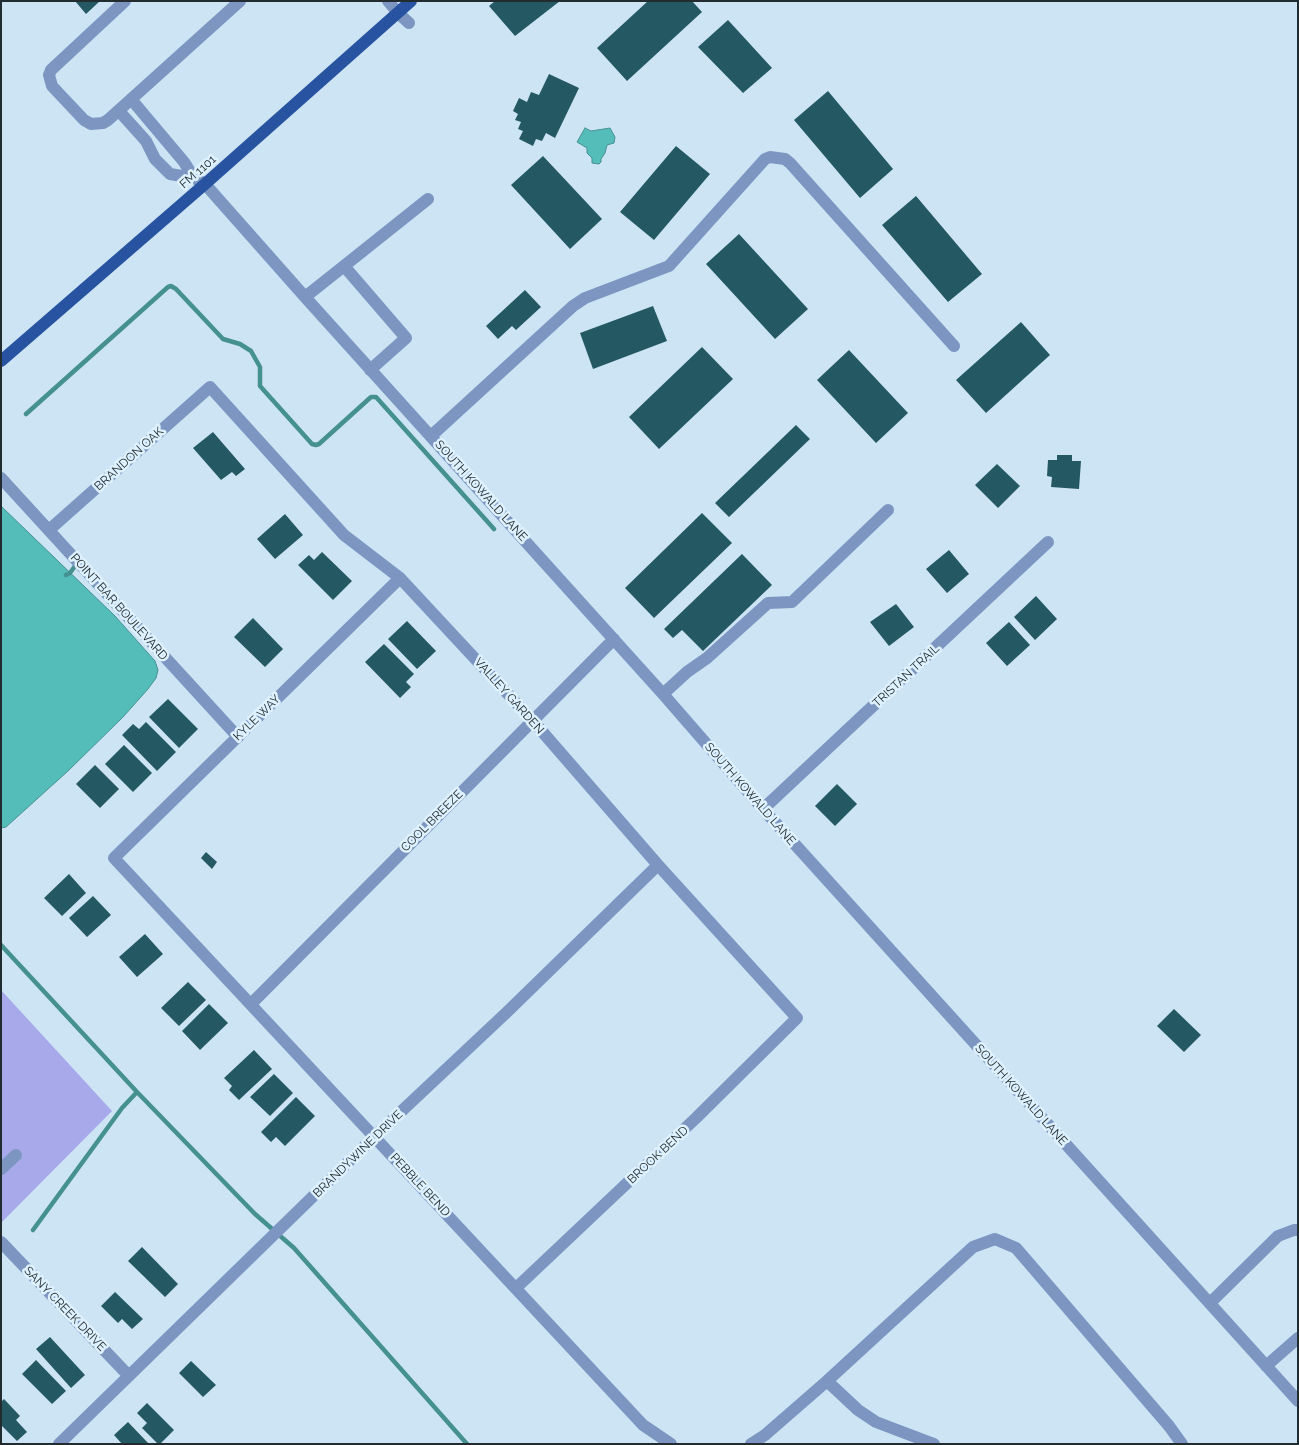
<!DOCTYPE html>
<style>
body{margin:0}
#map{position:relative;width:1299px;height:1445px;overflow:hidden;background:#cde4f4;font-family:Raleway,sans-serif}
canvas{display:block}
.frame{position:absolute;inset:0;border:2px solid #222b30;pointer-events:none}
</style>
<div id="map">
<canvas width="1299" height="1445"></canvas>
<div class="frame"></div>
</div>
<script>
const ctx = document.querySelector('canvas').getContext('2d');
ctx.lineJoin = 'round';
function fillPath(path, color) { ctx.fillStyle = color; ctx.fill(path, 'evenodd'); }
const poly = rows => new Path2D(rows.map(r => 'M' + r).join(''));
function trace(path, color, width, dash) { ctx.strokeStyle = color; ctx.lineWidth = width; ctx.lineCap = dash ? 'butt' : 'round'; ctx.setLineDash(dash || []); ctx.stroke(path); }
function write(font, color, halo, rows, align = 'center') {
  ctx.font = font + ' Raleway,sans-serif'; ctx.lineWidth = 5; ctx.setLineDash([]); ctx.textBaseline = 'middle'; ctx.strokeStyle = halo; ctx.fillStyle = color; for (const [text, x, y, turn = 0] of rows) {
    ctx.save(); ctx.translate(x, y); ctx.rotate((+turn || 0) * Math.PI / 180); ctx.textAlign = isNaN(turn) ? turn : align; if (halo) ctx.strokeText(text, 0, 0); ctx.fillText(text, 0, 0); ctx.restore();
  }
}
fillPath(poly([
 [1,990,112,1111,1,1223]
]), '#a8a9ea');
const water = poly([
 [585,128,591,131,610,128,615,137,614,143,607,145,605,153,601,159,601,162,599,164,592,163,592,158,587,153,587,148,577,142,585,128],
 [1,506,115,616,155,661,158,670,156,678,148,689,123,717,68,771,6,827,1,828,1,506]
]);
fillPath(water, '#54bdb9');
trace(water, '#459190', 1);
trace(poly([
 [26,414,168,287,171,286,176,289,223,339,240,344,251,351,260,367,260,386,312,444,316,445,319,444,371,397,376,397,494,529],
 [66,575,70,573,75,566],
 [1,945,137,1092,255,1214,294,1248,467,1444],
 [33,1230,122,1108,137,1092]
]), '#459190', 4.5);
fillPath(poly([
 [75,1,100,1,86,14],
 [495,1,560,1,515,36,489,6],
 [648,1,692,1,702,12,627,81,597,48],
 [728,20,772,68,743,93,698,47],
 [549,74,579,88,555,138,546,133,542,141,536,139,533,146,519,139,523,131,518,129,521,122,515,120,518,114,513,111,519,98,527,102,531,92,539,95],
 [828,91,893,169,860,198,794,120],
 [676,146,710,174,654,240,620,212],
 [543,156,602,219,570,249,511,185],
 [916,196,982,274,948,302,882,225],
 [739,234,808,309,775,339,706,264],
 [525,290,541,307,516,330,512,326,498,339,486,326],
 [653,306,667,341,593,369,580,333],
 [1021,322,1050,355,986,413,956,380],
 [702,347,733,379,659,449,629,417],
 [849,350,908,413,876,443,817,380],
 [796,425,810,439,729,517,715,503],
 [213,432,245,469,236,476,232,472,221,480,193,448],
 [1057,455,1072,455,1072,461,1081,461,1079,489,1051,487,1052,477,1047,476,1048,460,1057,460],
 [997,464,1020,486,998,508,975,485],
 [702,513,732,543,654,618,625,588],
 [285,514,303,535,275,559,257,539],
 [949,550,969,574,947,593,926,569],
 [322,552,352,581,333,600,298,565,309,555,314,560],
 [742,554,772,585,703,651,682,630,673,638,664,629],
 [1036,596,1057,619,1035,640,1014,617],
 [896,604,914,627,889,646,870,622],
 [253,618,283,649,265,667,234,637],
 [407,621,436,651,417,669,388,639],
 [1009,622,1030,645,1007,666,986,643],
 [384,644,414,674,406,682,411,687,400,698,365,662],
 [168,699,198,729,179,748,149,717],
 [146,722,176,752,157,771,122,735,133,724,139,729],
 [124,745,152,773,133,792,105,764],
 [95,765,119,789,100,808,76,784],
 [837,784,857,804,835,826,815,806],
 [206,852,217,862,212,869,201,858],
 [69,874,86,893,62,916,44,898],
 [93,896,111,915,87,937,69,918],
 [145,934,163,954,137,977,119,957],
 [188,982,206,1000,179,1026,161,1008],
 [209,1004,228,1023,200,1050,182,1031],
 [1174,1009,1201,1035,1184,1052,1157,1026],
 [254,1050,272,1069,239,1100,229,1090,232,1086,224,1078],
 [274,1074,293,1093,270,1116,250,1097],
 [296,1097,315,1116,285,1146,276,1137,271,1142,261,1132],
 [142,1247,178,1284,165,1297,128,1261],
 [115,1292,143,1319,132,1329,122,1319,118,1323,101,1306],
 [50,1337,85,1375,71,1388,36,1349],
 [36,1360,66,1391,52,1404,22,1374],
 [191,1361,216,1385,203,1397,179,1373],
 [4,1399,20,1416,16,1420,27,1432,17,1441,1,1425,1,1402],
 [147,1403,174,1430,160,1444,158,1444,142,1428,147,1423,137,1413],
 [128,1422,149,1444,122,1444,114,1435]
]), '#245964');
trace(poly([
 [125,1,51,70,49,75,52,86,84,120,91,124,103,123,108,120,240,1],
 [388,1,398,13,409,23],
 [131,99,184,162,194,178],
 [119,111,146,141,155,159,170,174,194,178,205,184,305,297,663,694,763,809,1298,1401],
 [305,297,344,266],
 [370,370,406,338,344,266,428,199],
 [431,436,573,306,585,298,669,266,765,159,770,157,785,159,790,163,954,346],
 [1,478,238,737],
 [49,530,210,387,344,535,400,578,533,721,658,865,797,1018,696,1118,516,1288],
 [400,578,114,858,643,1425,671,1444],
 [663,694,687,672,707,658,768,603,792,602,888,510],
 [763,809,1048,542],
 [251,1004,614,639],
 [1,1169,16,1155],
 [1,1242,129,1376],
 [1210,1303,1278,1236,1294,1230,1298,1230],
 [1266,1366,1298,1338],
 [827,1381,858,1410,876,1422,934,1444],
 [59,1444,374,1137,506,1013,658,865],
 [751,1444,765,1435,827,1381,973,1247,995,1239,1016,1248,1169,1426,1182,1444]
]), '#7c96c1', 12);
trace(poly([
 [1,361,205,184,411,1]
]), '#2753a0', 12);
write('12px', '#222b30', '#def1fe', [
 ["FM 1101",198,172,-41],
 ["BRANDON OAK",129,459,-42],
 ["SOUTH KOWALD LANE",481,491,48],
 ["POINT BAR BOULEVARD",119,607,48],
 ["TRISTAN TRAIL",906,676,-43],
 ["VALLEY GARDEN",509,696,48],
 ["KYLE WAY",257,718,-44],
 ["SOUTH KOWALD LANE",750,794,49],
 ["COOL BREEZE",432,821,-45],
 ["SOUTH KOWALD LANE",1021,1095,48],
 ["BRANDYWINE DRIVE",358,1154,-44],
 ["BROOK BEND",658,1155,-43],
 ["PEBBLE BEND",420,1185,47],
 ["SANY CREEK DRIVE",65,1309,46]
]);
</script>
